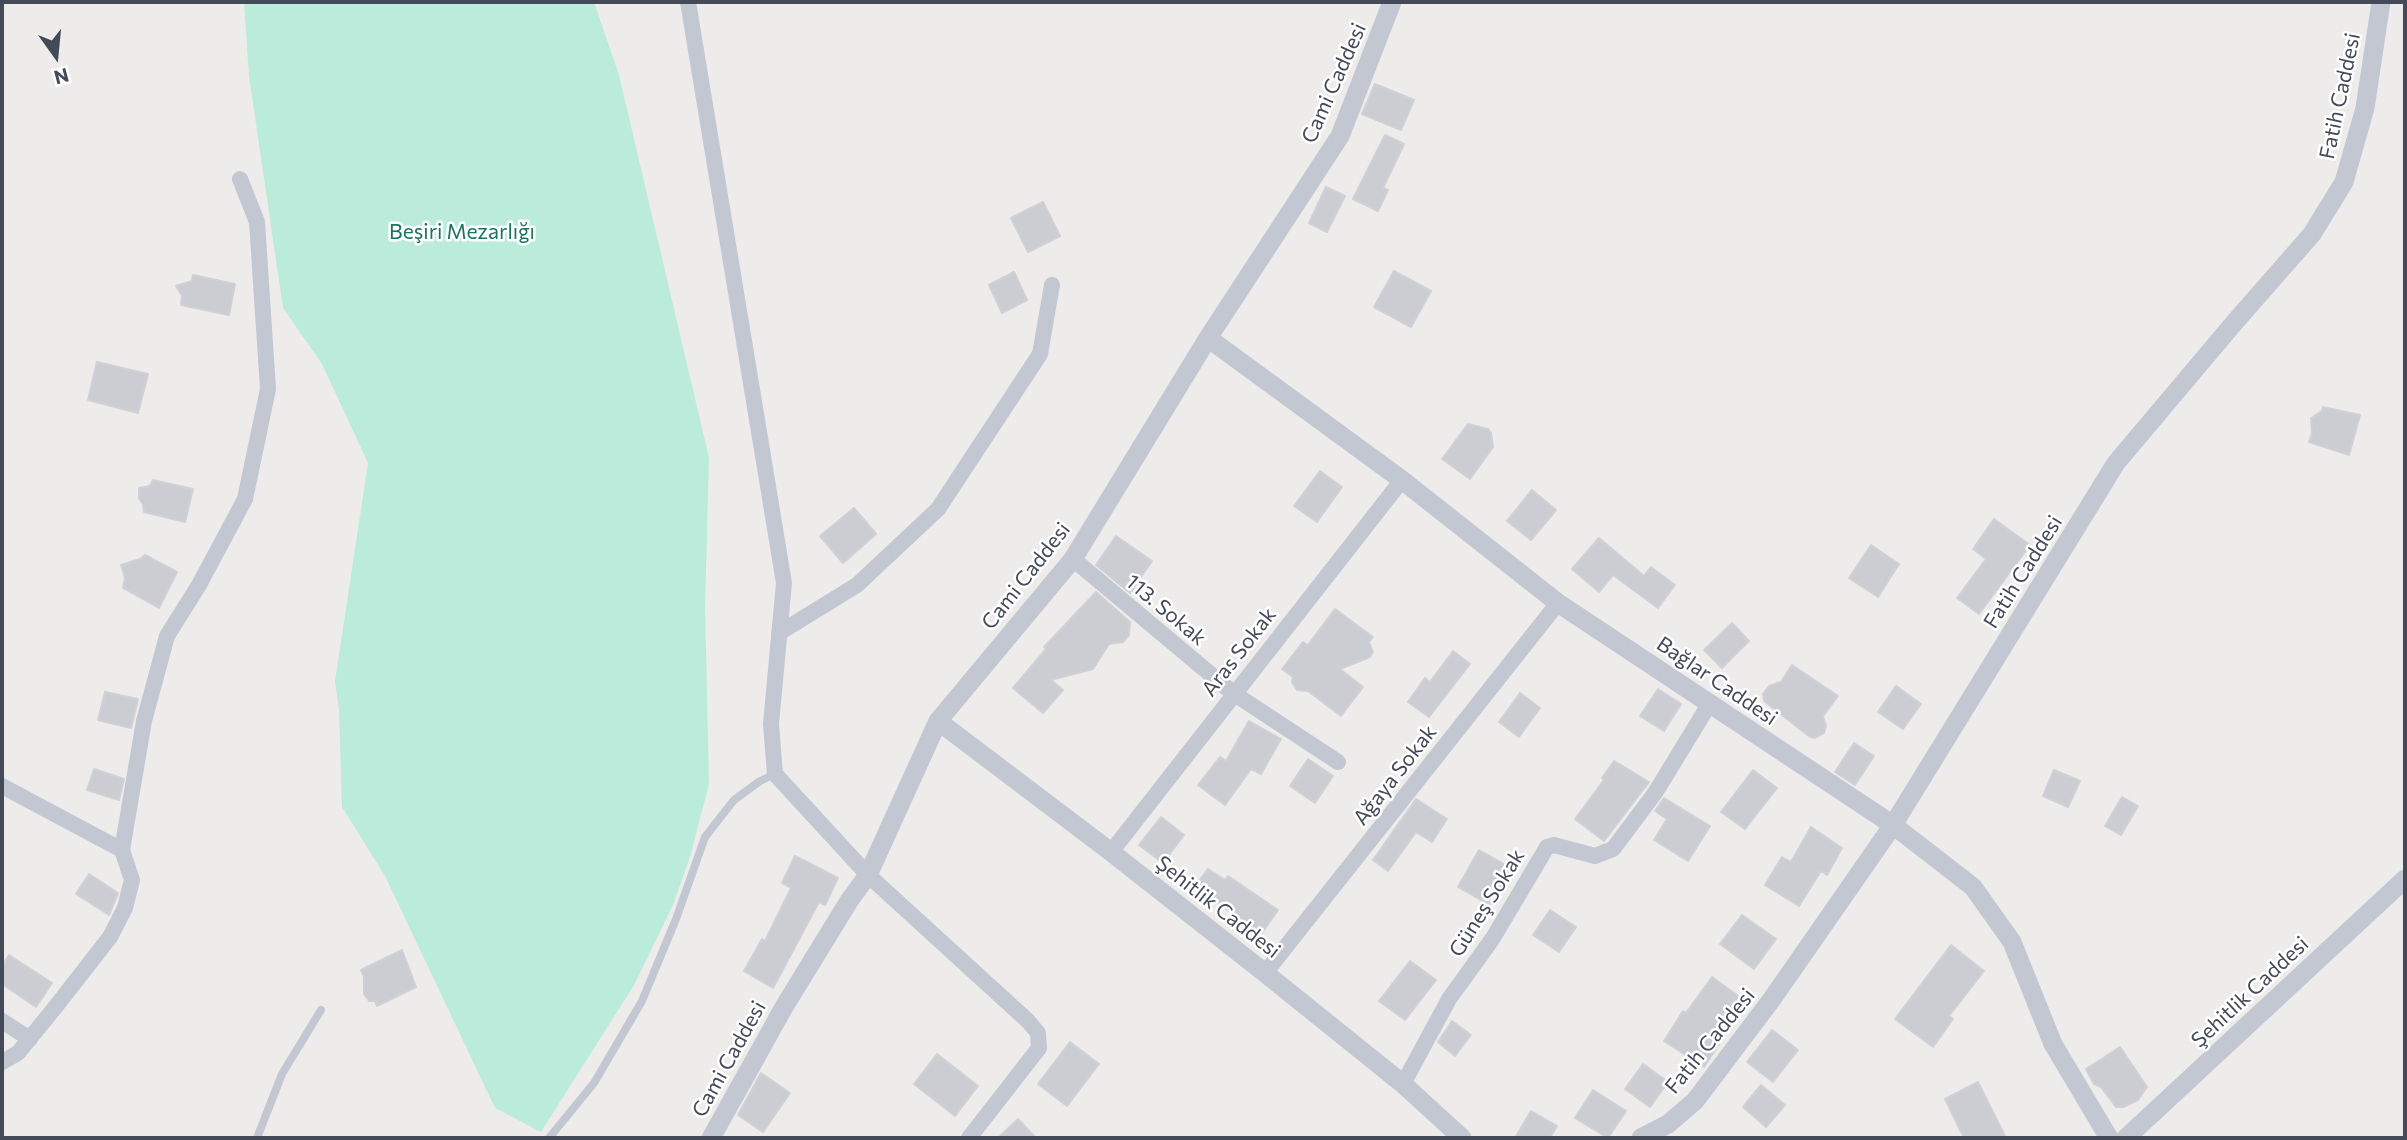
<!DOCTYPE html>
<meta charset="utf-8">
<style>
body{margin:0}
#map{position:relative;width:2407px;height:1140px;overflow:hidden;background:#eeeceb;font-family:Commissioner,sans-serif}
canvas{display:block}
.frame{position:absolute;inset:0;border:4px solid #454a58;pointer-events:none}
.north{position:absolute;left:21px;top:21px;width:70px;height:70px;-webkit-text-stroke:5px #fff;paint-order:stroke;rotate:165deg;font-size:19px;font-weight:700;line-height:28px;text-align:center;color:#454a58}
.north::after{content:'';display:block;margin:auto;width:24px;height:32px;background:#454a58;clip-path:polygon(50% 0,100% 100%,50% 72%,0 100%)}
</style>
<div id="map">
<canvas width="2407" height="1140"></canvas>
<div class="frame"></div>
<div class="north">N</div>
</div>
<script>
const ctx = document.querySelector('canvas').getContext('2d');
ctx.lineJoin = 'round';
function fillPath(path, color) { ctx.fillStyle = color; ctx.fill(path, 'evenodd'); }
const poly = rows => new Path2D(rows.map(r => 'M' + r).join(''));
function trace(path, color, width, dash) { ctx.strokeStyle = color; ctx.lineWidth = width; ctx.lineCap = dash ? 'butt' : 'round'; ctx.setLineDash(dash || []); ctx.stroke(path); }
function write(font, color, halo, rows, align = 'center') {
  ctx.font = font + ' Commissioner,sans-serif'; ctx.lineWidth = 5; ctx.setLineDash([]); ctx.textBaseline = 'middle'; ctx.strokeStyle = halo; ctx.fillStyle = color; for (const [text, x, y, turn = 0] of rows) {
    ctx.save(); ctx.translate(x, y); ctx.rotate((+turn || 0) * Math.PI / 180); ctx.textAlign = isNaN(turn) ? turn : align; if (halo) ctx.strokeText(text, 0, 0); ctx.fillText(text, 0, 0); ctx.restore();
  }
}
fillPath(poly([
 [244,2,594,2,619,75,709,458,705,606,709,784,690,857,673,905,634,985,541,1132,495,1108,385,876,342,807,339,710,335,681,368,463,322,364,283,308,249,76]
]), '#bbebda');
const building = poly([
 [1375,84,1414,100,1401,130,1362,114,1375,84],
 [1385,135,1404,144,1383,188,1388,190,1378,211,1353,199,1385,135],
 [1326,187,1345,196,1327,232,1309,223,1326,187],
 [1043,202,1060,236,1028,252,1011,218,1043,202],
 [1394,271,1431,291,1411,327,1374,307,1394,271],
 [1014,272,1027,300,1002,313,989,285,1014,272],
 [193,275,235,284,229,315,181,305,182,296,176,286,192,281,193,275],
 [97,362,148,374,138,413,88,400,97,362],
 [2323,407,2360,415,2349,455,2309,442,2312,433,2311,418,2322,411,2323,407],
 [1468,424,1488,429,1491,433,1493,447,1470,479,1442,459,1468,424],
 [1320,471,1342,487,1317,522,1294,506,1320,471],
 [153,480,193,489,185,522,144,512,143,504,139,499,139,488,150,486,153,480],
 [1532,490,1556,510,1531,540,1507,521,1532,490],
 [854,508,876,534,843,563,820,536,854,508],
 [1994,519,2030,545,1979,614,1957,598,1986,559,1973,549,1994,519],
 [1116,536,1152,561,1130,593,1096,565,1116,536],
 [1599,538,1644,576,1651,567,1675,585,1658,608,1613,575,1599,592,1572,569,1599,538],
 [1871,545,1899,564,1878,597,1849,578,1871,545],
 [145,555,177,572,159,608,123,588,125,578,121,565,140,559,145,555],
 [1096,592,1130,622,1129,635,1123,642,1109,644,1093,669,1051,680,1063,690,1043,713,1013,688,1046,649,1044,647,1096,592],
 [1335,609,1373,637,1369,642,1373,652,1370,657,1340,669,1363,687,1341,716,1308,691,1297,690,1292,682,1293,677,1282,669,1303,642,1308,645,1335,609],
 [1732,623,1749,641,1722,668,1704,650,1732,623],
 [1453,651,1470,664,1429,717,1408,702,1425,678,1430,682,1453,651],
 [1792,665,1838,696,1823,716,1826,726,1824,733,1815,738,1810,737,1764,701,1763,694,1769,686,1781,682,1792,665],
 [1896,686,1921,704,1903,729,1878,712,1896,686],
 [1658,689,1681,704,1664,731,1640,716,1658,689],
 [105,692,138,699,131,728,98,720,105,692],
 [1520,693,1540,708,1519,737,1499,722,1520,693],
 [1249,721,1281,739,1261,774,1251,769,1225,805,1198,785,1220,757,1226,761,1249,721],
 [1854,743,1874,756,1855,785,1835,772,1854,743],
 [1308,759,1333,776,1315,803,1290,786,1308,759],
 [1614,761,1649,782,1604,841,1575,819,1604,780,1602,778,1614,761],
 [94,769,124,779,119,800,87,790,94,769],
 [1753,770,1777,788,1745,829,1721,812,1753,770],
 [2054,770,2080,781,2068,807,2043,796,2054,770],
 [2122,797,2138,806,2121,835,2105,826,2122,797],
 [1664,798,1710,826,1688,861,1654,840,1667,819,1655,811,1664,798],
 [1416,799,1447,819,1432,842,1416,832,1388,871,1373,860,1416,799],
 [1161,817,1184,835,1163,863,1139,845,1161,817],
 [1811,827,1842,848,1827,875,1821,871,1799,906,1765,885,1782,857,1791,862,1811,827],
 [1479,850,1511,868,1490,905,1458,887,1479,850],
 [795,856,838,878,825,905,819,902,773,988,744,971,762,939,765,941,791,888,782,883,795,856],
 [1208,869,1225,880,1228,876,1278,910,1262,933,1194,887,1208,869],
 [89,874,118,893,109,915,76,894,89,874],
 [1550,910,1576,927,1559,952,1533,935,1550,910],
 [1742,915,1776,939,1754,969,1720,944,1742,915],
 [1951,945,1984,971,1949,1016,1953,1019,1933,1047,1895,1019,1951,945],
 [402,950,416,987,377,1006,375,1001,369,1001,364,994,364,977,361,970,402,950],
 [9,955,52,983,36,1007,2,984,2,966,9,955],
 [1410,961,1436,980,1405,1020,1379,1001,1410,961],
 [1712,977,1741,998,1716,1033,1723,1038,1704,1067,1664,1041,1683,1011,1686,1013,1712,977],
 [1452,1021,1471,1035,1455,1056,1438,1042,1452,1021],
 [1772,1030,1798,1050,1773,1082,1747,1062,1772,1030],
 [1070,1042,1099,1064,1067,1106,1038,1084,1070,1042],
 [2120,1047,2147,1087,2138,1100,2123,1107,2116,1107,2101,1087,2094,1084,2086,1069,2120,1047],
 [937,1054,978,1086,955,1116,914,1084,937,1054],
 [1643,1064,1668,1082,1650,1107,1625,1089,1643,1064],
 [761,1073,790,1093,763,1132,738,1115,761,1073],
 [1978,1082,2006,1138,1964,1138,1945,1099,1978,1082],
 [1761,1085,1785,1105,1766,1127,1743,1107,1761,1085],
 [1593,1090,1626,1111,1608,1138,1575,1118,1593,1090],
 [1531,1111,1557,1126,1550,1138,1515,1138,1531,1111],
 [1018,1119,1036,1138,998,1138,1018,1119]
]);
fillPath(building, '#ccccd3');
trace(building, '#d0d0d7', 2);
trace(poly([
 [257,1138,282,1074,321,1010],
 [549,1138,594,1083,642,1001,676,919,705,837,734,800,760,781,775,774]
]), '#c2c7d2', 8);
trace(poly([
 [688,2,784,583,771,724,775,774,868,875,1028,1021,1038,1033,1039,1048,969,1138],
 [1073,559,1233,693,1338,762],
 [779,633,857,585,938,509,1040,354,1052,285],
 [2,786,122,850],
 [1111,852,1402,480],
 [1265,973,1558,603],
 [2,1021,30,1039],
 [2,1062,18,1053,57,1005,110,937,125,908,132,880,122,850,144,721,167,636,199,585,245,499,268,389,257,222,240,179],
 [1403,1084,1449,999,1493,938,1547,847,1554,845,1595,856,1613,849,1655,793,1710,703]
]), '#c2c7d2', 16);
trace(poly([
 [1208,338,1402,480,1558,603,1893,825,1973,887,2012,942,2053,1044,2109,1138],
 [938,721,1111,852,1265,973,1403,1084,1462,1138],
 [711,1138,784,1007,849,901,868,875,938,721,1073,559,1208,338,1340,136,1392,2],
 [1641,1138,1668,1124,1695,1101,1772,999,1893,825,2116,463,2234,323,2312,234,2344,182,2365,108,2381,2],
 [2126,1138,2405,879]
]), '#c2c7d2', 19);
write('21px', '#454a58', '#fff', [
 ["Cami Caddesi",1334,83,-66],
 ["Fatih Caddesi",2340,96,-78],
 ["Fatih Caddesi",2023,572,-58],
 ["Cami Caddesi",1026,576,-52],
 ["113. Sokak",1166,610,40],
 ["Aras Sokak",1239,652,-52],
 ["Bağlar Caddesi",1717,681,34],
 ["Ağaya Sokak",1395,775,-52],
 ["Güneş Sokak",1487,903,-58],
 ["Şehitlik Caddesi",1218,907,38],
 ["Şehitlik Caddesi",2250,992,-43],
 ["Fatih Caddesi",1710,1041,-51],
 ["Cami Caddesi",729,1059,-61]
]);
write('21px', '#1b745f', '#fff', [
 ["Beşiri Mezarlığı",462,232]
]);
</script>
